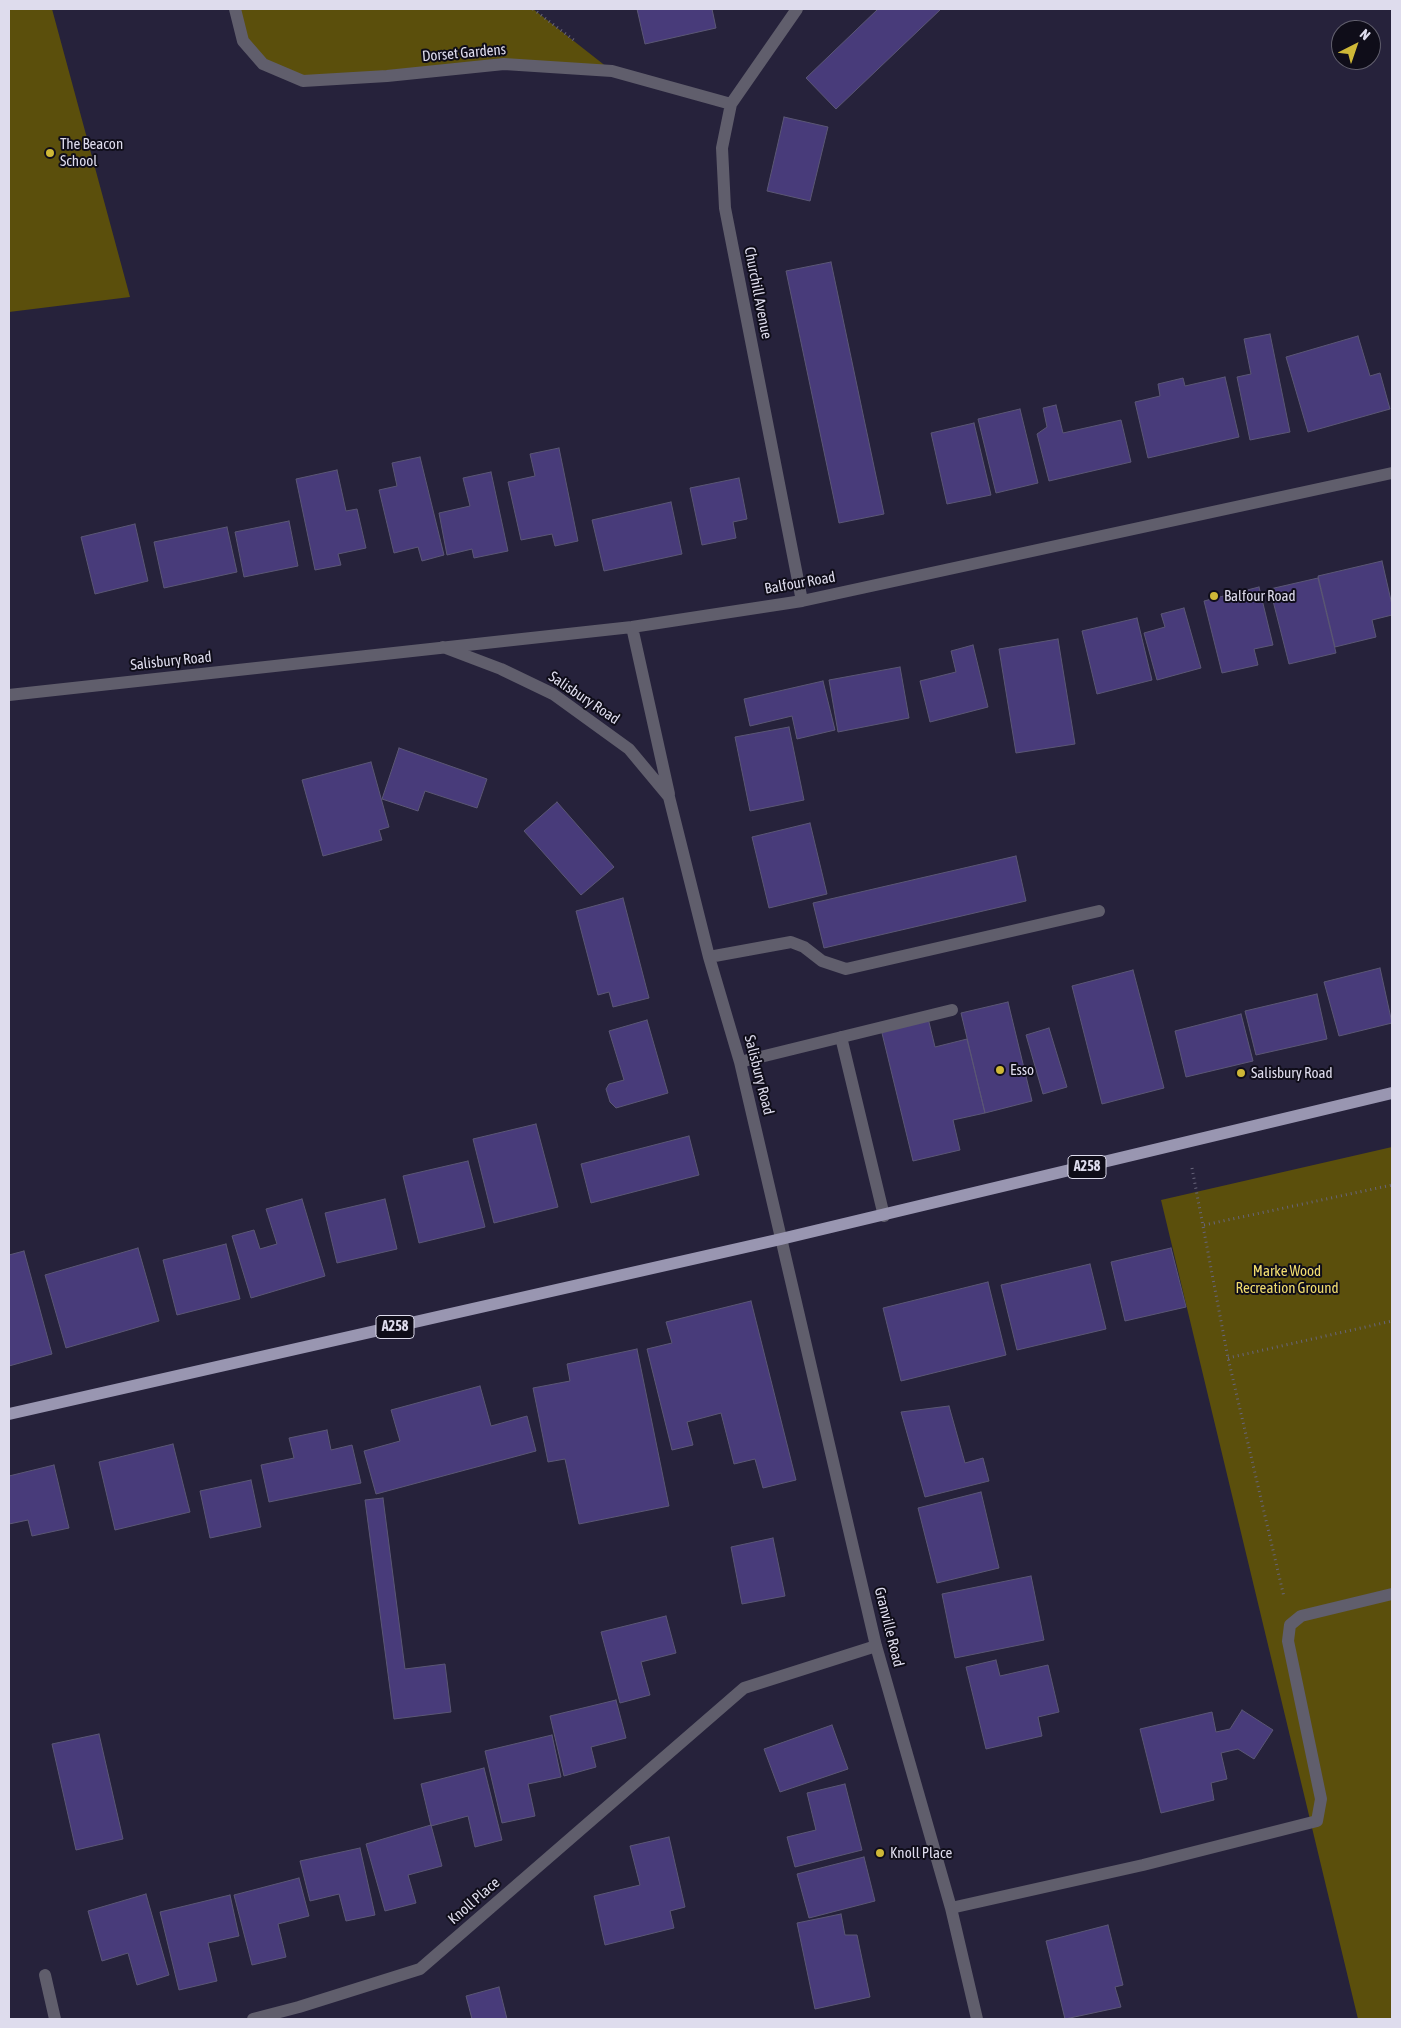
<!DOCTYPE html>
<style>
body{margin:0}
#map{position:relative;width:1401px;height:2028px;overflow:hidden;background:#26223b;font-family:"Asap Condensed",sans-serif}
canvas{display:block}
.frame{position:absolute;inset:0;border:10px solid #dedced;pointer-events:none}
.north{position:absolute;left:1331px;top:20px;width:50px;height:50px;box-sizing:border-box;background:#0f0d19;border:1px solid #62606e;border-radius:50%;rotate:41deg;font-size:14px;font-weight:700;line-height:20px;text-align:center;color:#dedced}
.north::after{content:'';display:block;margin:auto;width:18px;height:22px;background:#cfb837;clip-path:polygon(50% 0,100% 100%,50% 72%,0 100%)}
</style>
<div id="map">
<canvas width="1401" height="2028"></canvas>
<div class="frame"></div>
<div class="north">N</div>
</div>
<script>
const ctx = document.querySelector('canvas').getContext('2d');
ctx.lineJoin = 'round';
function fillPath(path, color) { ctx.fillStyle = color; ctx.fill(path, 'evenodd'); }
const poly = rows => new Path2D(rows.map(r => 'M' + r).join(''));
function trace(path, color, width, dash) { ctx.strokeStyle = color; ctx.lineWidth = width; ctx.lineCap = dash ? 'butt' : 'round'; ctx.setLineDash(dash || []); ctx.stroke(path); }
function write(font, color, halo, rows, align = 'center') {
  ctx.font = font + ' "Asap Condensed",sans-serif'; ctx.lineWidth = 4; ctx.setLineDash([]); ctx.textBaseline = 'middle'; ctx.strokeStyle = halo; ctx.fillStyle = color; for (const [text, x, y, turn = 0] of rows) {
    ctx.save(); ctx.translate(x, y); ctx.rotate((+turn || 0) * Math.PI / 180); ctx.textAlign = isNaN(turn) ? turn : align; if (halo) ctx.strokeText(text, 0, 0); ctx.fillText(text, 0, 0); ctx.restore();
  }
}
fillPath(poly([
 [9,9,52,9,130,297,9,312],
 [235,9,533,9,612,71,504,64,303,81,263,64,243,41],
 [1392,1147,1392,2019,1358,2019,1161,1200]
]), '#5b4f0c');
const building = poly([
 [637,9,712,9,716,28,645,44,637,9],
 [878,9,941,9,836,109,806,78,878,9],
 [784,117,828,127,810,201,767,191,784,117],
 [831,262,884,514,839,523,786,271,831,262],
 [1270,334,1290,432,1250,440,1237,377,1251,374,1244,339,1270,334],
 [1358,336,1370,376,1380,373,1390,409,1308,432,1286,357,1358,336],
 [1225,377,1239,437,1148,458,1135,402,1160,396,1158,384,1183,378,1185,386,1225,377],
 [1056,405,1063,433,1121,420,1131,462,1049,481,1037,434,1047,427,1043,408,1056,405],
 [1020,409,1038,483,996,493,978,419,1020,409],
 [974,423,991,495,947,504,931,433,974,423],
 [559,448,578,541,555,546,552,534,521,540,508,482,535,476,530,454,559,448],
 [420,457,444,555,422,561,418,547,394,553,379,490,397,486,392,463,420,457],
 [337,470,346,511,357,509,366,548,338,554,341,565,315,570,296,479,337,470],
 [491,472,508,551,474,558,472,549,447,555,439,513,470,506,463,478,491,472],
 [739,478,747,519,733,522,736,538,702,545,690,488,739,478],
 [671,502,682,554,604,571,592,520,671,502],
 [289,521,298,566,244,577,235,532,289,521],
 [135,524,148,581,95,594,81,537,135,524],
 [227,527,237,572,164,588,154,542,227,527],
 [1382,561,1392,605,1392,615,1372,620,1376,637,1335,647,1318,576,1382,561],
 [1318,578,1336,653,1289,664,1270,589,1318,578],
 [1259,587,1273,645,1254,649,1258,665,1222,673,1204,601,1259,587],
 [1184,608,1201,668,1157,680,1144,633,1165,627,1161,614,1184,608],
 [1137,618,1152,680,1097,694,1082,631,1137,618],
 [1058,639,1075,744,1016,753,999,649,1058,639],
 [973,645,988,707,930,722,920,681,956,672,951,651,973,645],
 [900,667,909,718,838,732,829,680,900,667],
 [823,681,835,730,797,739,792,716,750,726,744,699,823,681],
 [789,727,804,800,750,811,735,737,789,727],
 [399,748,487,779,477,808,425,791,418,811,382,799,399,748],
 [371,762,389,827,379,830,382,840,323,856,302,780,371,762],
 [557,802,614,867,581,895,524,831,557,802],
 [810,823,827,894,769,908,752,837,810,823],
 [1016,856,1026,901,824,948,813,903,1016,856],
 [623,898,649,998,613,1007,609,992,598,995,576,911,623,898],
 [1380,968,1392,1023,1339,1036,1324,982,1380,968],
 [1133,970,1164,1088,1102,1104,1072,986,1133,970],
 [1317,994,1327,1039,1256,1055,1245,1011,1317,994],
 [1008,1002,1032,1101,985,1113,961,1013,1008,1002],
 [1241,1014,1253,1061,1186,1077,1175,1031,1241,1014],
 [928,1018,935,1047,967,1039,985,1113,953,1120,960,1150,913,1161,881,1029,928,1018],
 [647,1020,668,1093,616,1108,610,1102,606,1089,609,1084,624,1080,609,1031,647,1020],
 [1049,1028,1067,1087,1043,1094,1026,1035,1049,1028],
 [536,1124,558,1207,494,1223,473,1139,536,1124],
 [689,1136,699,1175,591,1203,581,1164,689,1136],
 [468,1161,485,1227,419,1243,403,1176,468,1161],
 [302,1199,325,1276,251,1298,232,1236,254,1230,260,1249,277,1244,266,1209,302,1199],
 [385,1199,397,1249,337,1263,325,1213,385,1199],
 [226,1244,240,1299,177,1315,163,1260,226,1244],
 [138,1248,159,1321,66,1348,45,1275,138,1248],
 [1171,1248,1186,1307,1125,1321,1111,1262,1171,1248],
 [24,1251,52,1354,9,1366,9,1255,24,1251],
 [1090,1264,1106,1329,1017,1350,1001,1285,1090,1264],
 [988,1282,1006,1355,901,1381,883,1308,988,1282],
 [751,1301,796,1480,763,1488,755,1459,734,1464,721,1413,687,1422,693,1445,672,1450,647,1349,672,1343,666,1322,751,1301],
 [637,1349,669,1506,579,1524,565,1459,548,1462,533,1388,570,1381,567,1364,637,1349],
 [480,1386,491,1426,527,1416,536,1451,376,1494,364,1451,400,1441,391,1410,480,1386],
 [949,1406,965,1463,983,1458,989,1481,925,1497,901,1412,949,1406],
 [327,1430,331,1450,352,1445,361,1483,269,1502,261,1465,294,1458,289,1438,327,1430],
 [173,1444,190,1512,115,1530,99,1462,173,1444],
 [54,1465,69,1528,32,1536,28,1520,9,1524,9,1476,54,1465],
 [251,1480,261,1527,210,1538,200,1491,251,1480],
 [981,1492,999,1568,937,1583,918,1508,981,1492],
 [383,1498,405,1669,445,1664,451,1712,394,1719,365,1500,383,1498],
 [773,1538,785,1596,742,1604,731,1547,773,1538],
 [1031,1576,1044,1640,955,1658,942,1594,1031,1576],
 [666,1616,676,1653,641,1662,650,1695,620,1703,601,1632,666,1616],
 [996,1660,1000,1676,1048,1665,1059,1712,1038,1717,1042,1736,986,1749,966,1667,996,1660],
 [616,1700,626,1738,591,1747,596,1767,564,1776,550,1716,616,1700],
 [1242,1710,1273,1730,1254,1759,1238,1749,1221,1753,1227,1779,1211,1783,1214,1800,1161,1813,1140,1729,1212,1712,1216,1732,1230,1729,1242,1710],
 [832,1725,848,1769,780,1792,764,1749,832,1725],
 [99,1734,123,1839,76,1850,52,1744,99,1734],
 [552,1735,561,1777,528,1784,535,1816,502,1823,485,1751,552,1735],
 [484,1768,502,1840,475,1847,468,1816,431,1826,421,1784,484,1768],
 [845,1784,862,1850,795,1867,787,1837,816,1830,807,1793,845,1784],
 [431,1825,442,1866,408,1875,416,1903,385,1911,366,1844,431,1825],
 [669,1837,685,1907,670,1911,674,1928,605,1945,594,1896,640,1885,630,1846,669,1837],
 [360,1848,375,1915,346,1921,339,1894,310,1901,300,1861,360,1848],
 [864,1857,875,1901,809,1918,797,1874,864,1857],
 [299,1878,309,1916,278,1924,286,1957,252,1965,234,1895,299,1878],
 [146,1894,169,1975,137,1985,128,1953,102,1961,88,1911,146,1894],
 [230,1895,239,1936,208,1943,217,1981,179,1990,160,1912,230,1895],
 [841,1914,845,1935,857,1935,870,1997,815,2009,797,1923,841,1914],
 [1108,1925,1123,1985,1115,1987,1121,2007,1065,2019,1046,1941,1108,1925],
 [499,1987,507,2019,472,2019,466,1996,499,1987]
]);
fillPath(building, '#483b7a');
trace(building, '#5b5775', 1);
trace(poly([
 [533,9,575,41],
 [1192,1168,1228,1358,1284,1597],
 [1204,1225,1392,1185],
 [1228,1358,1392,1321]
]), '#68657b', 3, [1, 4]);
trace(poly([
 [235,9,243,41,263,64,303,81,387,76,504,64,612,71,731,104],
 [797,9,731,104,722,148,725,208,802,601],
 [632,627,669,794],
 [443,647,501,669,553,694,629,749,669,797,709,957,740,1062,876,1646,951,1908,977,2019],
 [9,695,632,627,802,601,1392,473],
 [709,957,791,942,804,947,822,961,846,969,1099,911],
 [841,1037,884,1216],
 [740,1062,952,1010],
 [951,1908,1143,1865,1317,1821,1321,1799,1288,1641,1290,1625,1301,1616,1392,1594],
 [45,1975,55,2019],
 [253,2019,299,2007,420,1969,744,1688,876,1646]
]), '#605e6c', 12);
trace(poly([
 [9,1414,781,1239,1392,1093]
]), '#9996b1', 12);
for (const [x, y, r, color] of [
 [50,153,5,"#cfb837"],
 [1214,596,5,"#cfb837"],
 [1000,1070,5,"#cfb837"],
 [1241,1073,5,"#cfb837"],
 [880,1853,5,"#cfb837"]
]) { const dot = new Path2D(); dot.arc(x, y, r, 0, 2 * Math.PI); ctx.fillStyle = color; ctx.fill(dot); trace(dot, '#0f0d19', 2); }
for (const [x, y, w] of [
 [1087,1167,38],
 [395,1327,38]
]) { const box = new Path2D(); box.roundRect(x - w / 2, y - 11.5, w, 23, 4); ctx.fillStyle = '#0f0d19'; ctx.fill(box); trace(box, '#dedced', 1); }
write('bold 14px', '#dedced', null, [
 ["A258",1087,1167],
 ["A258",395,1327]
]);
write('15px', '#dedced', '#0f0d19', [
 ["Dorset Gardens",464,53,-5],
 ["Churchill Avenue",758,293,79],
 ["Balfour Road",800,583,-10],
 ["Salisbury Road",171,661,-6],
 ["Salisbury Road",584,698,34],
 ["Salisbury Road",759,1075,76],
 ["Granville Road",889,1627,76],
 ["Knoll Place",474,1901,-41]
]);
write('15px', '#dedced', '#0f0d19', [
 ["The Beacon",60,144],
 ["School",60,161],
 ["Balfour Road",1224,596],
 ["Esso",1010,1070],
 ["Salisbury Road",1251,1073],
 ["Knoll Place",890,1853]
], 'left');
write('15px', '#f1dc6f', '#0f0d19', [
 ["Marke Wood",1287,1271],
 ["Recreation Ground",1287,1288]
]);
</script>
